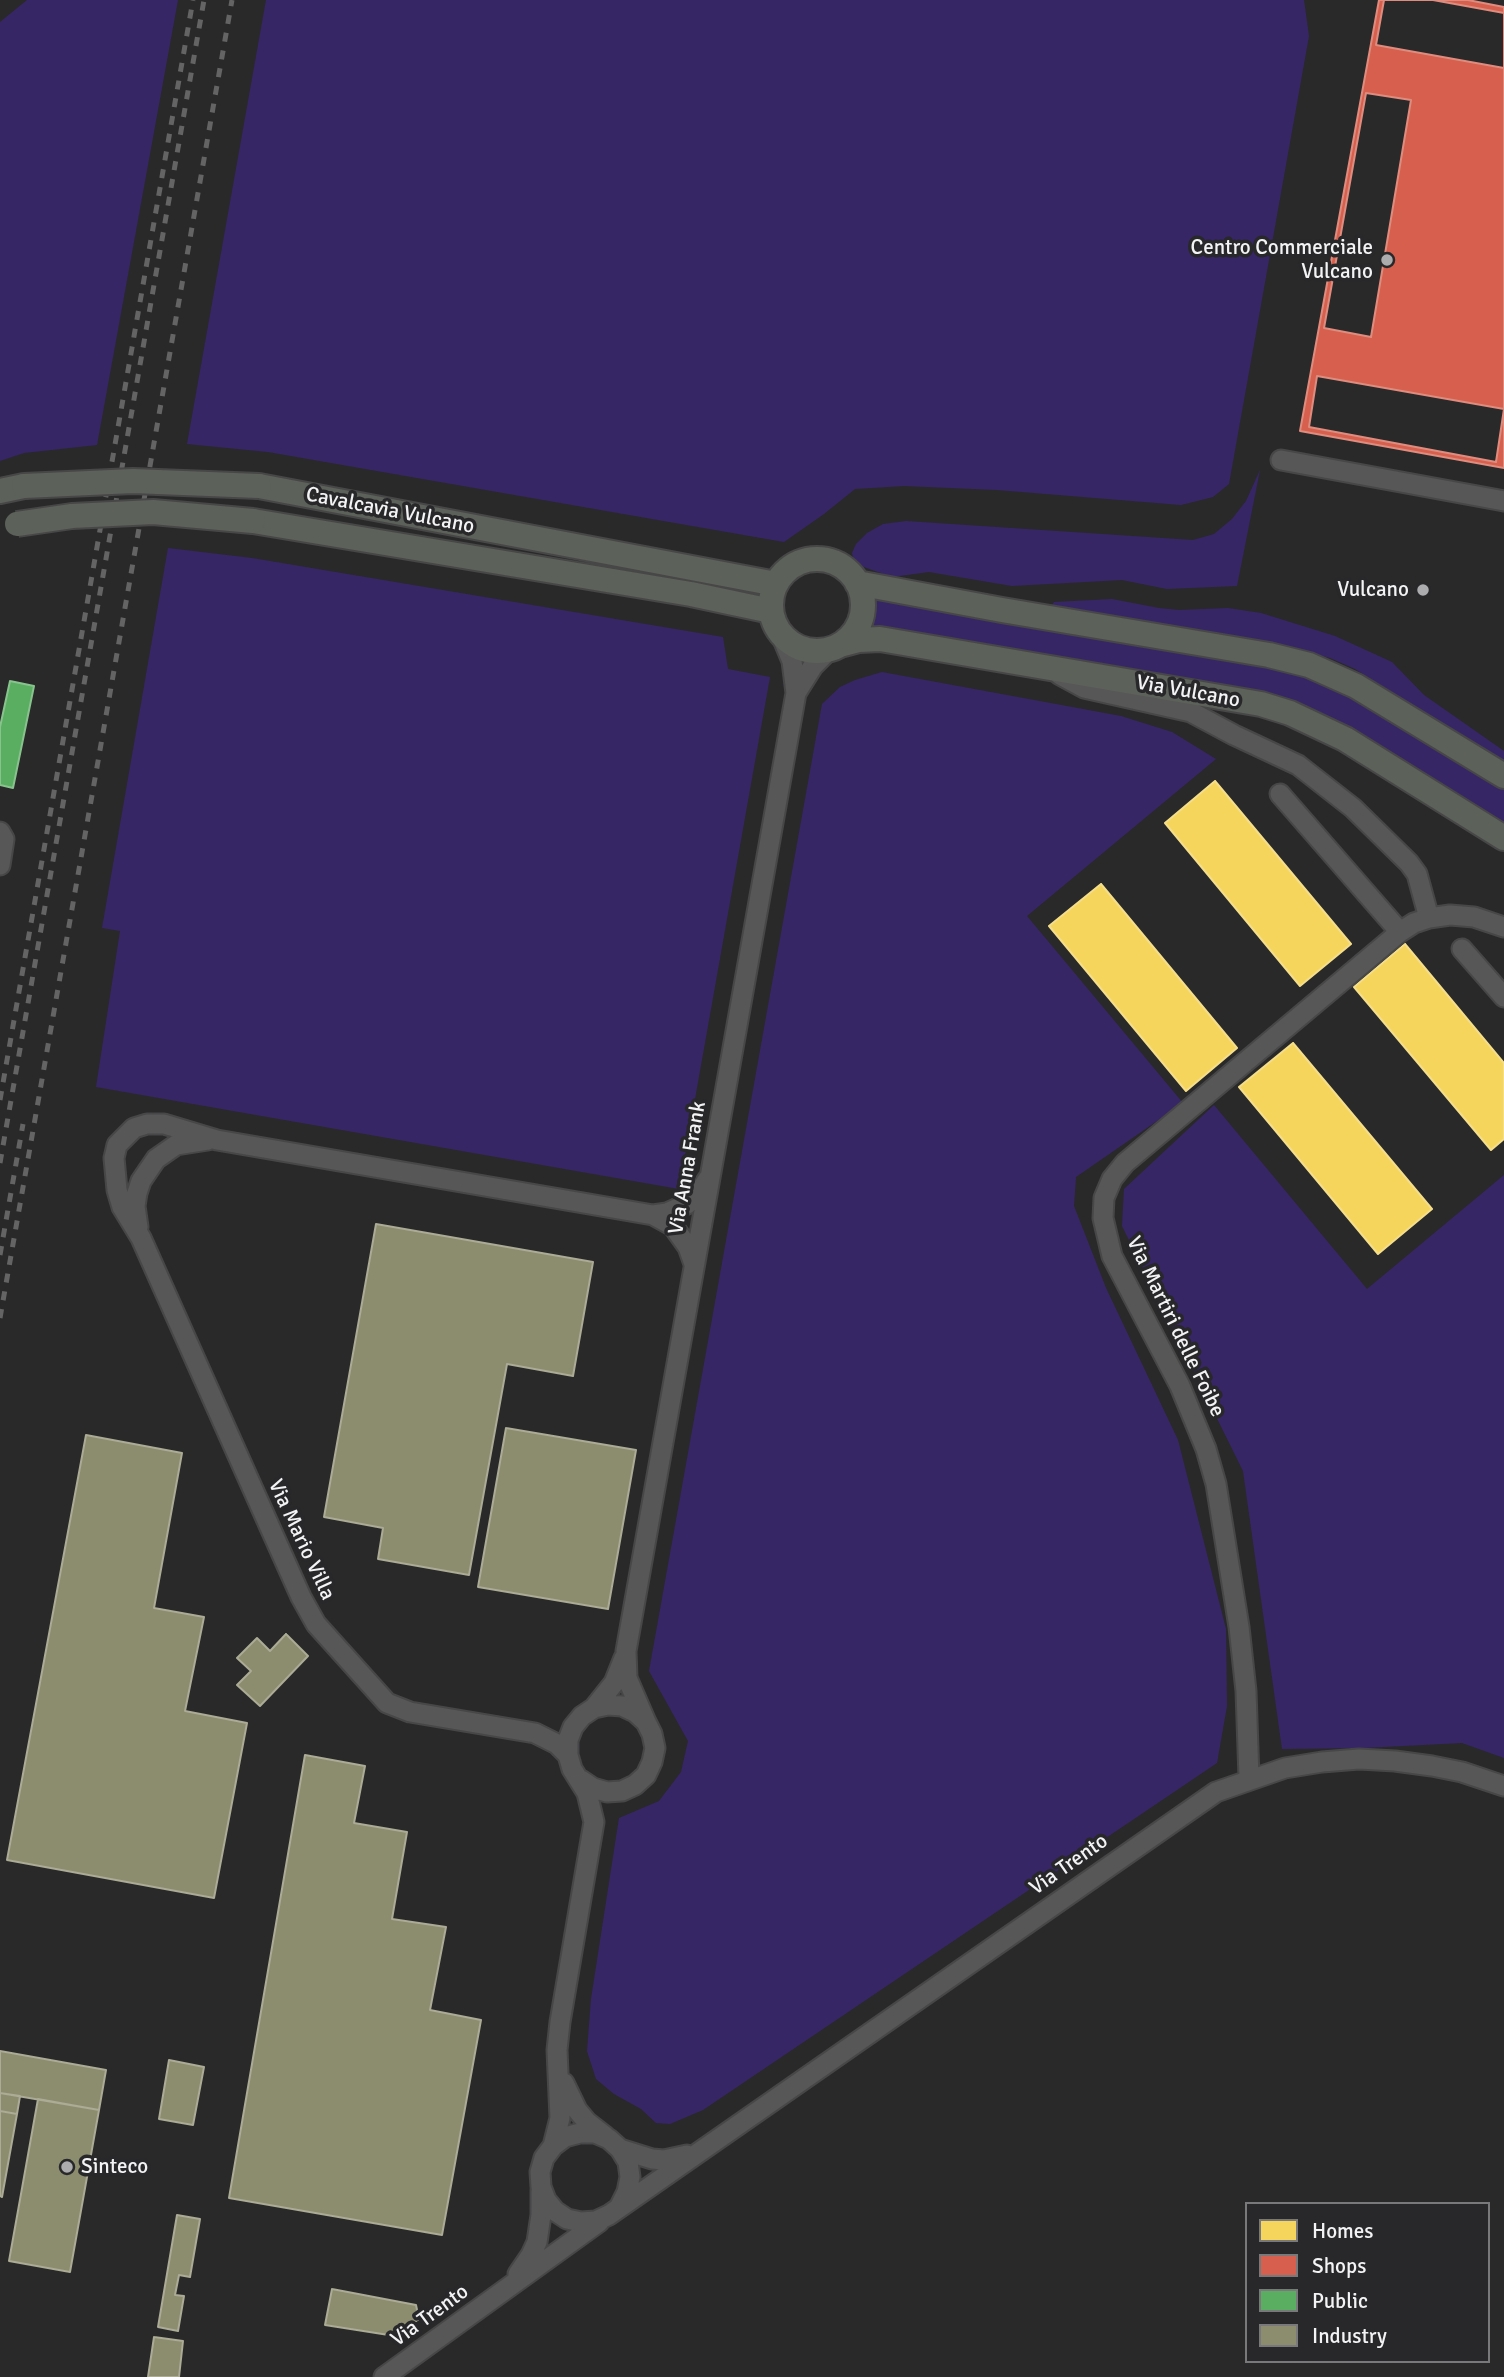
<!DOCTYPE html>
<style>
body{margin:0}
#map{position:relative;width:1504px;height:2377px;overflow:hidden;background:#29292a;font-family:Signika,sans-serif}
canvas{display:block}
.legend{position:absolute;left:1245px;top:2202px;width:245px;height:161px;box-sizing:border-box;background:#28282b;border:2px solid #79797c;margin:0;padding:9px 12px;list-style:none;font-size:21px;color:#f3f3f5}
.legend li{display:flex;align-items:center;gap:14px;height:35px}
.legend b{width:35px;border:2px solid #79797c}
</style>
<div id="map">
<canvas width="1504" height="2377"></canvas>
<ul class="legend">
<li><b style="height:19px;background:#f6d55c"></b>Homes</li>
<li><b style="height:19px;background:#d6604d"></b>Shops</li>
<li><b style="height:19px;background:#5aae61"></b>Public</li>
<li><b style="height:19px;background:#8c8c6e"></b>Industry</li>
</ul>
</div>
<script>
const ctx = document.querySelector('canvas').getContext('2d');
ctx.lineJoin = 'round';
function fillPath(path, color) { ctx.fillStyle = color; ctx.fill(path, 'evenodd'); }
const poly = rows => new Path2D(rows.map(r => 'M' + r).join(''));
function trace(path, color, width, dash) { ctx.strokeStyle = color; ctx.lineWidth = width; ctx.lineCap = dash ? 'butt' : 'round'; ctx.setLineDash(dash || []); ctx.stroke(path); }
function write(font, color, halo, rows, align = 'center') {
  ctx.font = font + ' Signika,sans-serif'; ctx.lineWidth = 7; ctx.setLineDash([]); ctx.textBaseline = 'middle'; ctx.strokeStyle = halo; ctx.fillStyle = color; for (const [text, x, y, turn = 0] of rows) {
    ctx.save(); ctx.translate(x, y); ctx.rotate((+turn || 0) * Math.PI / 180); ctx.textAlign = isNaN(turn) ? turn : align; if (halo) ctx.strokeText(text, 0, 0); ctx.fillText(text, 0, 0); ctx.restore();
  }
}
fillPath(poly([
 [27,0,178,0,97,445,24,453,0,461,0,22],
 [266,0,1304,0,1309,36,1229,484,1213,497,1181,505,997,490,904,486,855,489,824,514,784,542,268,452,187,444],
 [1260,470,1237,586,1167,589,1122,580,1012,586,929,572,892,577,861,566,854,561,852,553,856,544,867,533,883,524,906,521,1193,540,1214,534,1232,519,1246,501],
 [168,548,252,558,723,637,728,669,770,677,679,1189,96,1087,120,931,102,928],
 [869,597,1285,670,1315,678,1369,704,1504,789,1504,825,1356,733,1017,654,864,627,869,615],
 [1112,599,1159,608,1179,610,1228,608,1261,613,1335,636,1392,662,1424,695,1504,751,1504,763,1355,669,1330,658,1283,646,1052,605,1054,602],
 [882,672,1121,716,1172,732,1216,759,1027,916,1183,1103,1076,1177,1074,1206,1106,1288,1178,1440,1226,1629,1227,1706,1217,1763,703,2110,670,2124,656,2123,641,2109,614,2094,596,2079,587,2051,591,1999,619,1818,659,1801,681,1772,688,1741,649,1671,822,704,840,687,855,680],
 [1214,1105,1367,1289,1504,1175,1504,1758,1462,1743,1364,1748,1282,1749,1243,1471,1122,1226,1124,1189]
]), '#372665');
const homes = poly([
 [1215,781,1351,944,1300,986,1165,823,1215,781],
 [1101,884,1237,1048,1186,1091,1049,926,1101,884],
 [1405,944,1504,1063,1504,1139,1491,1150,1354,987,1405,944],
 [1293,1043,1432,1209,1378,1254,1239,1087,1293,1043]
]);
fillPath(homes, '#f6d55c');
trace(homes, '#f5de8a', 2);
const shops = poly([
 [1379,0,1468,0,1504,7,1504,468,1300,431,1379,0],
 [1384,0,1433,0,1504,13,1504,68,1376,45,1384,0],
 [1366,93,1411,100,1371,337,1324,328,1366,93],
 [1317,376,1504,409,1496,462,1309,427,1317,376]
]);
fillPath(shops, '#d6604d');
trace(shops, '#df8c7f', 2);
const public = poly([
 [10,681,34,686,13,788,0,785,0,727,10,681]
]);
fillPath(public, '#5aae61');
trace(public, '#88c38d', 2);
const industry = poly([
 [376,1224,593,1262,573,1376,507,1364,469,1575,378,1559,383,1528,324,1517,376,1224],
 [506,1428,636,1450,608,1609,478,1587,506,1428],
 [86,1435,182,1453,154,1608,204,1617,185,1711,247,1723,214,1898,7,1860,86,1435],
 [286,1634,308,1656,260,1706,237,1685,251,1671,237,1658,257,1638,270,1651,286,1634],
 [305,1755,365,1766,354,1823,407,1832,392,1919,446,1927,430,2010,481,2020,442,2235,229,2198,305,1755],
 [0,2051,106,2070,99,2110,0,2093,0,2051],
 [169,2060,204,2067,193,2125,159,2119,169,2060],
 [0,2093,20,2096,17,2114,0,2111,0,2093],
 [38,2099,99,2110,70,2272,9,2261,38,2099],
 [0,2111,17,2114,2,2197,0,2196,0,2111],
 [177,2215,200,2219,190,2277,179,2275,175,2295,184,2296,178,2331,158,2327,177,2215],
 [332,2289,416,2305,419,2319,395,2336,325,2325,332,2289],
 [154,2337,183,2341,179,2377,148,2377,154,2337]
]);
fillPath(industry, '#8c8c6e');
trace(industry, '#abab96', 2);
const minor = poly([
 [1281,460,1504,501],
 [1060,675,1084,688,1191,712,1234,735,1298,765,1353,808,1409,863,1417,874,1429,918],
 [796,693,813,666,830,649],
 [1280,794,1400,932],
 [0,832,4,839,0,865],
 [1462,949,1504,997],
 [653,1215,667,1213,687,1204,698,1194,708,1179],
 [138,1227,135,1206,137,1193,141,1181,156,1159,176,1145,208,1140],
 [594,1708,614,1683,624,1658],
 [646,1722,627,1678,626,1651,796,693,792,661,780,632],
 [568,1755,557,1744,535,1733,410,1712,387,1703,316,1624,301,1597,141,1238,122,1207,117,1190,114,1158,117,1145,134,1128,147,1124,164,1124,217,1140,653,1215,673,1226,688,1247,694,1264],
 [1249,1778,1246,1691,1239,1627,1216,1484,1206,1449,1180,1386,1112,1256,1103,1218,1104,1198,1112,1179,1125,1163,1400,932,1414,923,1429,918,1450,915,1474,917,1504,927],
 [564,2083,577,2110,587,2122,605,2136],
 [553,2146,560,2118,557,2050,560,2022,594,1822,587,1793,572,1769,568,1755,568,1740,573,1727,582,1716,594,1708,608,1705,622,1706,635,1712,646,1722,652,1734,655,1748,652,1762,646,1775,635,1785,622,1791,607,1792,593,1788,581,1780],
 [620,2149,652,2159,664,2160,687,2155],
 [620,2206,627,2192,630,2177,628,2162,620,2149,609,2139,595,2133,580,2133,565,2137,553,2146,544,2158,540,2172,541,2187,546,2200,555,2211,567,2219,581,2222,596,2221,609,2215,1216,1792,1285,1768,1322,1762,1359,1759,1395,1761,1432,1766,1462,1772,1504,1786],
 [518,2274,531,2255,537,2242,541,2215,541,2191],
 [384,2377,599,2222]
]);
const major = poly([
 [259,486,776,584],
 [0,491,24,486],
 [253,521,691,594,771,611],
 '771 605a46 46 0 1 1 92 0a46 46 0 1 1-92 0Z',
 [857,583,1002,610,1269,655,1309,665,1356,686,1504,776],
 [840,645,859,640,880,639,1261,704,1290,713,1345,739,1504,838]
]);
trace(minor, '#474748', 23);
trace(major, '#474748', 28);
trace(minor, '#575758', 19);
trace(major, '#5c615a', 24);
trace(poly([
 [0,1100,193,0],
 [0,1163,204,0],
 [0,1255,23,1124],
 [0,1318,232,0]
]), '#646465', 5, [9, 9]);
const majorBridge = poly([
 [24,486,133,481,259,486],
 [17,524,72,516,153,512,253,521]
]);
trace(majorBridge, '#474748', 28, []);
trace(majorBridge, '#5c615a', 24);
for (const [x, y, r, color] of [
 [1387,260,7,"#acacae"],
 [1423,590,7,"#acacae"],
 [67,2167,7,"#acacae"]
]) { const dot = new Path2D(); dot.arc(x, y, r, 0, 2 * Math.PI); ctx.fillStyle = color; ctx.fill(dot); trace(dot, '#28282b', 2.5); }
write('21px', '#f3f3f5', '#28282b', [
 ["Centro Commerciale",1373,248],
 ["Vulcano",1373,272],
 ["Vulcano",1409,590],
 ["Sinteco",81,2167,"left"]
], 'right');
write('21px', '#f3f3f5', '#28282b', [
 ["Cavalcavia Vulcano",390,511,11],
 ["Via Vulcano",1188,692,10],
 ["Via Anna Frank",688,1168,-80],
 ["Via Martiri delle Foibe",1175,1327,64],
 ["Via Mario Villa",301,1540,65],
 ["Via Trento",1069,1865,-35],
 ["Via Trento",430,2316,-36]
]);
</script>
